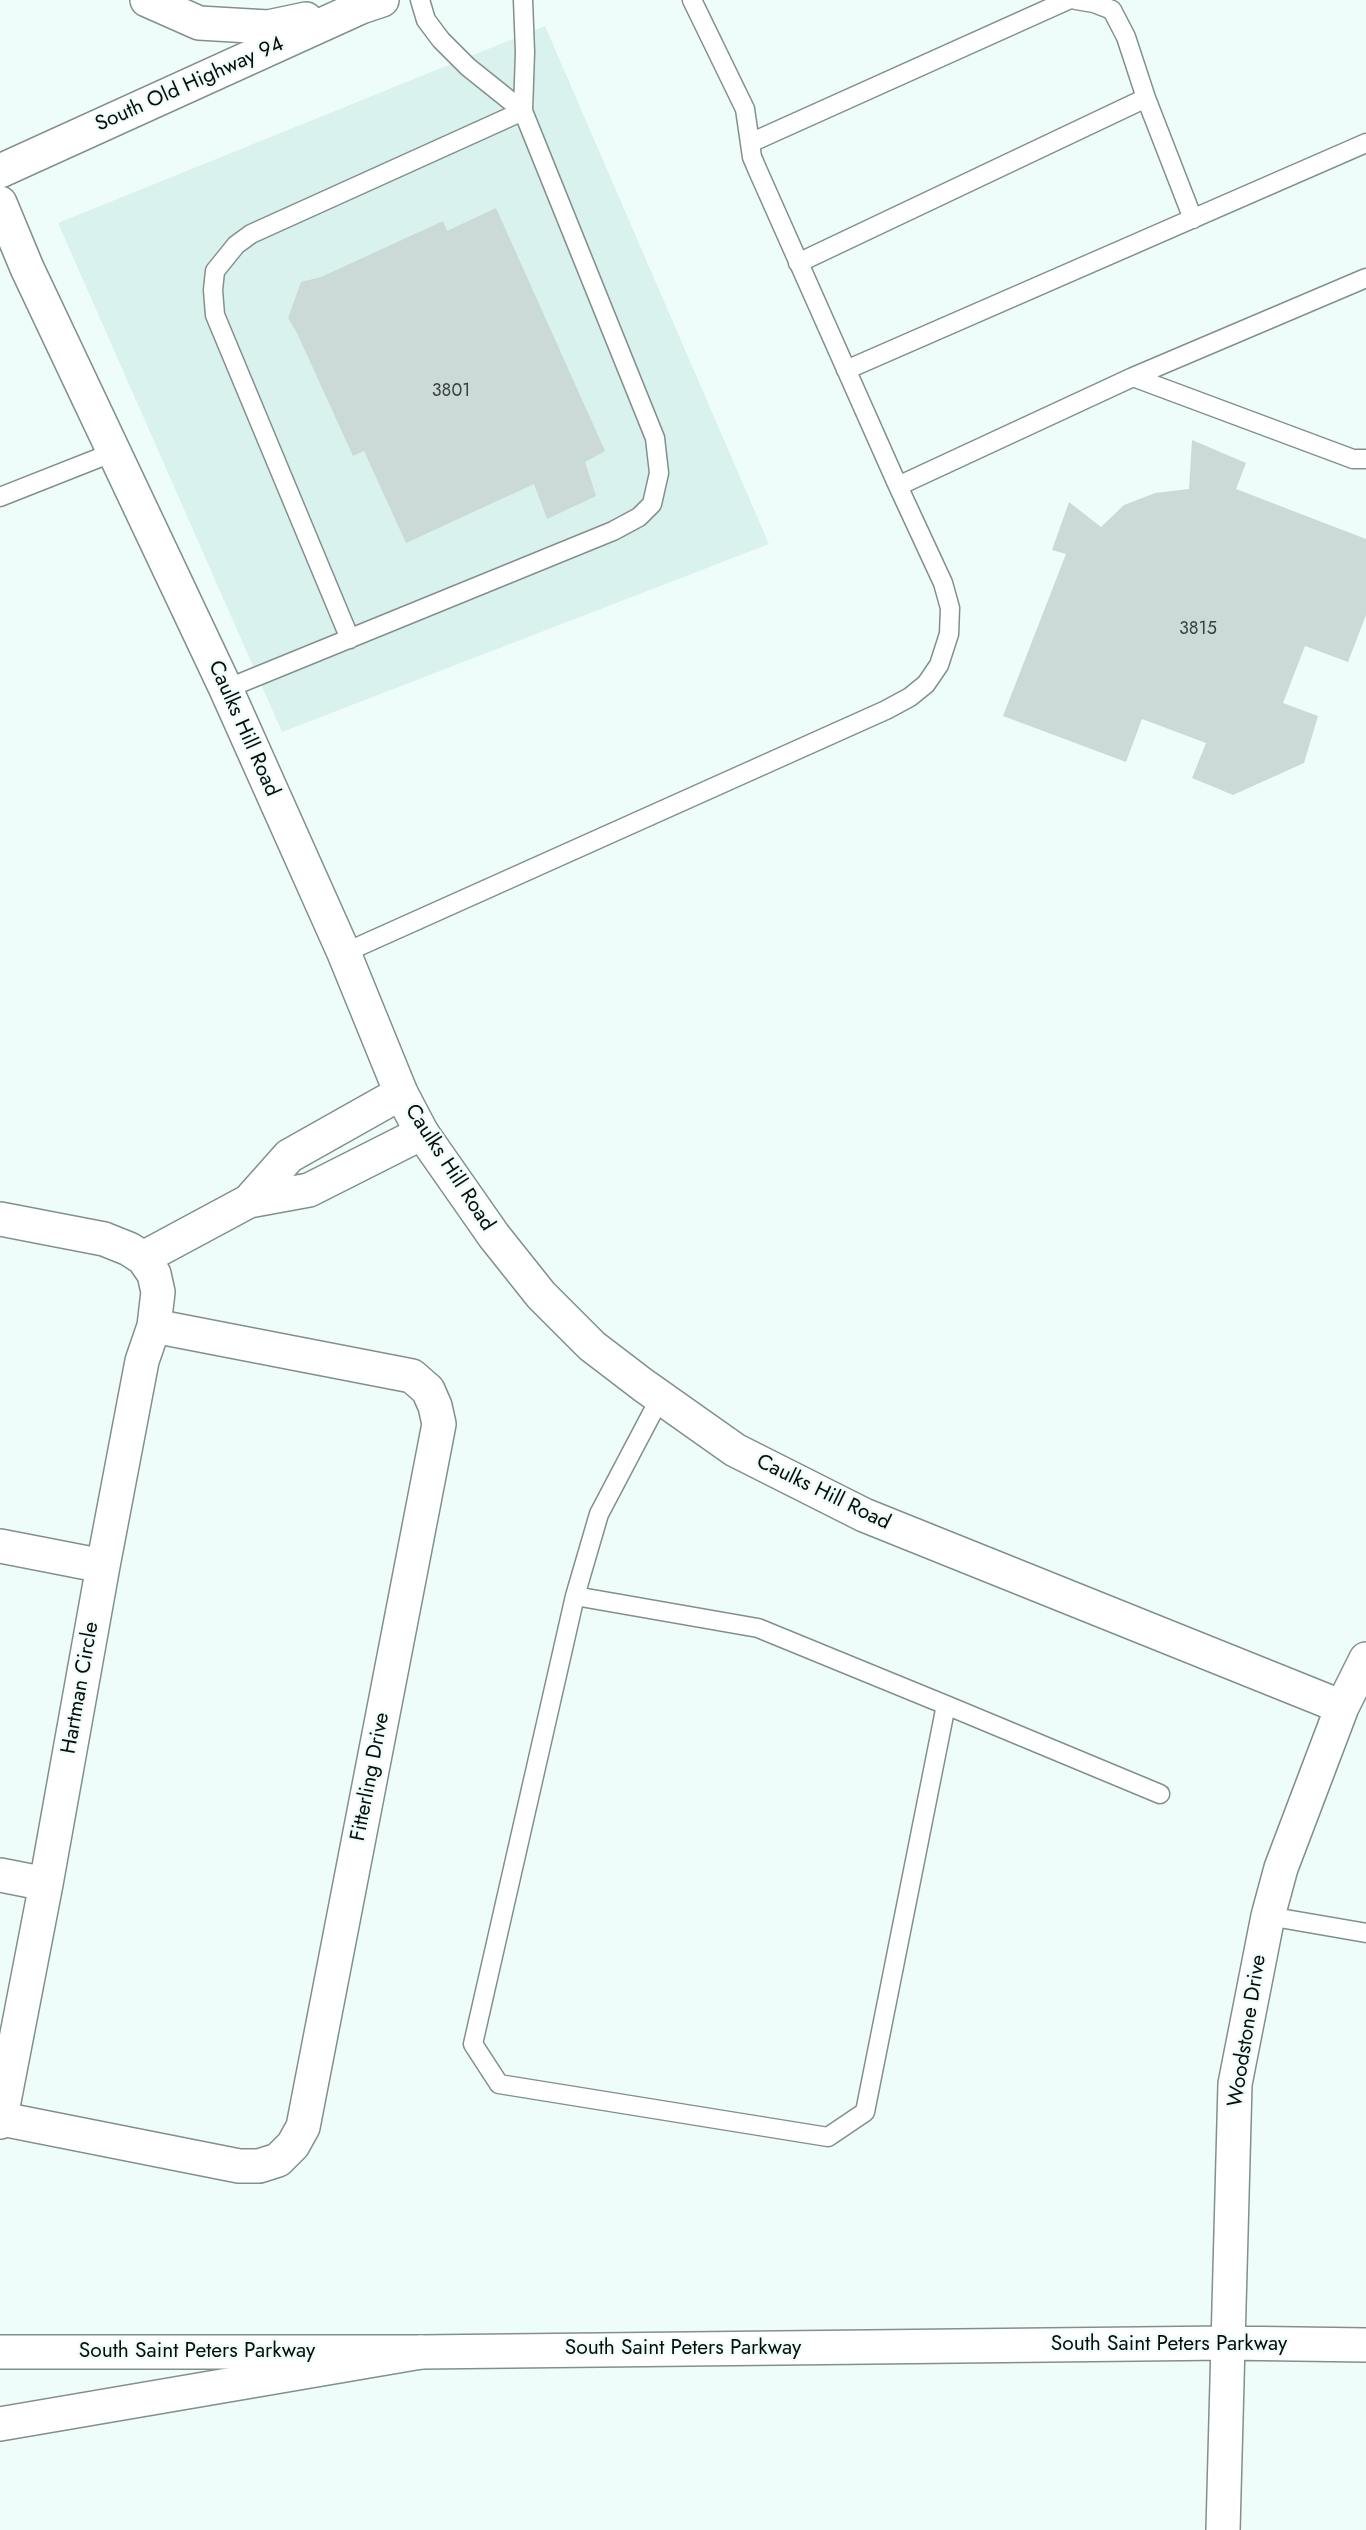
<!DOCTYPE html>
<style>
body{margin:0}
canvas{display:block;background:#eefdfa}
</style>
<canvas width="1366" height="2530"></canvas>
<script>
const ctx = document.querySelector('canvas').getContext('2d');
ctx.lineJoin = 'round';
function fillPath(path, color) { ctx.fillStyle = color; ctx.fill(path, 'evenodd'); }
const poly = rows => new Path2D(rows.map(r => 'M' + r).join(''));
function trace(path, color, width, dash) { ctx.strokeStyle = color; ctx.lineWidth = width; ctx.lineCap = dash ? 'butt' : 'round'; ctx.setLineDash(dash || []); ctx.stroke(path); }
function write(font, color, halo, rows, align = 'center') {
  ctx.font = font + ' Jost,sans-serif'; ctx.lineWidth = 4.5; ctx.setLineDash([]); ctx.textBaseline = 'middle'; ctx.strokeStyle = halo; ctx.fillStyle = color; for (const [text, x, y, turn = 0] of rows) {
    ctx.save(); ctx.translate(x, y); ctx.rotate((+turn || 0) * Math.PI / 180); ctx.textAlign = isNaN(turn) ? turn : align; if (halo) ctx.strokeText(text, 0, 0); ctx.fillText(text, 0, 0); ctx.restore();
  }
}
fillPath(poly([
 [545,26,769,544,282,732,58,223]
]), '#daf2ed');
fillPath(poly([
 [496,208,605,451,585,462,596,496,547,519,534,484,406,543,364,451,353,456,297,333,288,318,301,282,321,277,443,221,447,231],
 [1192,440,1246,463,1236,489,1366,539,1366,615,1348,662,1305,646,1283,703,1318,716,1304,763,1233,795,1192,778,1206,743,1142,719,1126,762,1003,716,1066,554,1052,550,1069,502,1101,527,1124,505,1155,493,1189,489]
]), '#cbdad7');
const lane = poly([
 [1076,0,1094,3,1112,10,1126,37,1146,98,1193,219],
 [750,143,1068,0],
 [798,263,1146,98],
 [846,370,1366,143],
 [1133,377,1353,459,1366,459],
 [898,486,1133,377,1366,278],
 [0,497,114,452],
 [350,639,215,315,213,290,215,271,236,245,251,234,523,111,468,67,441,40,426,20,420,0],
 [226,689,613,531,639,517,652,504,659,473,655,438,523,111,525,52,523,0],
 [344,953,886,710,910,697,926,684,939,665,949,634,950,608,943,583,898,486,758,171,752,157,745,109,692,0],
 [660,1398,599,1514,575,1596,473,2044,499,2084,828,2137,865,2112,946,1705,1160,1794],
 [575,1596,758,1628,946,1705],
 [1268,1916,1366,1933]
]);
const street = poly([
 [249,1201,289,1156,401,1093],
 [0,1219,104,1239,129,1249,143,1258,154,1274,158,1292,154,1326,142,1361,103,1566,46,1884,0,2122],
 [143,1258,249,1201,309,1190,422,1133],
 [0,1546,103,1566],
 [0,1875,46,1884],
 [2,2119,239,2166,259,2166,278,2160,293,2145,303,2127,439,1424,435,1406,428,1390,412,1376,154,1326]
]);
const secondary = poly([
 [147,0,199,23,268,27,306,19],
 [0,171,361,7,382,0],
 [0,203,27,268,226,689,344,953,401,1093,422,1133,494,1236,541,1295,592,1346,643,1385,735,1450,864,1515,1342,1707],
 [0,2352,421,2352,1227,2343,1366,2345],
 [1223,2530,1235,2084,1268,1916,1281,1868,1342,1707,1366,1659]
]);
const highway = poly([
 [0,2424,421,2352]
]);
trace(lane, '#82908d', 21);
trace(street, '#82908d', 36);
trace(secondary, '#82908d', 36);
trace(highway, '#82908d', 36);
trace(lane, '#fff', 18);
trace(street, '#fff', 33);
trace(secondary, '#fff', 33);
trace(highway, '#fff', 33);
write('18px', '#39403f', null, [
 ["3801",451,392],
 ["3815",1198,630]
]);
write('21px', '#080d0c', '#eefdfa', [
 ["South Old Highway 94",190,85,-24],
 ["Caulks Hill Road",243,729,66],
 ["Caulks Hill Road",449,1168,57],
 ["Caulks Hill Road",823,1493,26],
 ["Hartman Circle",81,1688,-80],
 ["Fitterling Drive",371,1777,-79],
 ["Woodstone Drive",1248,2031,-81],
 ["South Saint Peters Parkway",1169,2345],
 ["South Saint Peters Parkway",683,2349],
 ["South Saint Peters Parkway",197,2352]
]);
</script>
